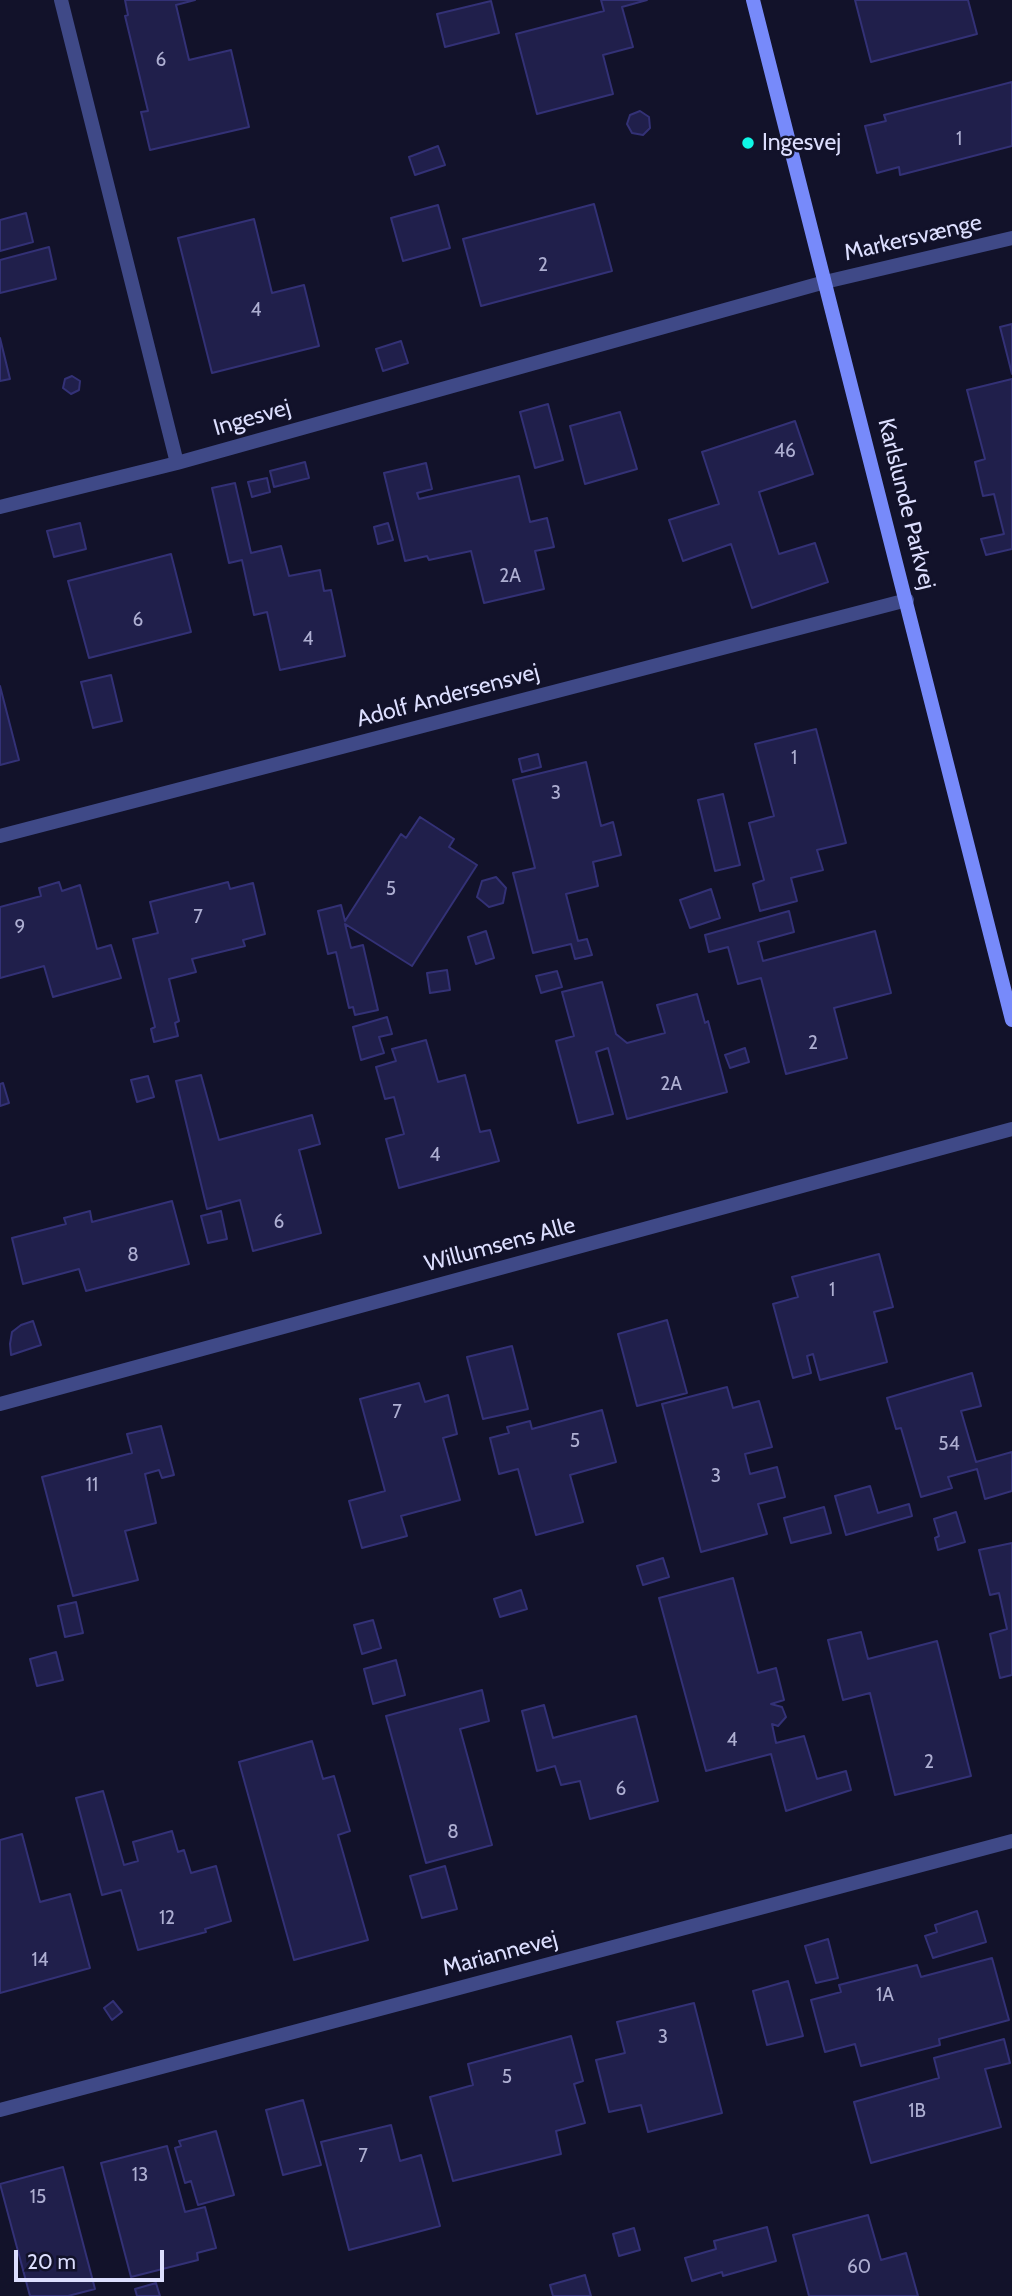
<!DOCTYPE html>
<meta charset="utf-8">
<style>
body{margin:0}
#map{position:relative;width:1012px;height:2296px;overflow:hidden;background:#12122a;font-family:Cabin,sans-serif}
canvas{display:block}
.scale{position:absolute;left:14px;top:2250px;width:150px;height:32px;box-sizing:border-box;border:4px solid #dcdefe;border-top:0;padding-left:9px;font-size:21px;line-height:24px;white-space:nowrap;color:#dcdefe;-webkit-text-stroke:5px #12122a;paint-order:stroke}
</style>
<div id="map">
<canvas width="1012" height="2296"></canvas>
<div class="scale">20 m</div>
</div>
<script>
const ctx = document.querySelector('canvas').getContext('2d');
ctx.lineJoin = 'round';
function fillPath(path, color) { ctx.fillStyle = color; ctx.fill(path, 'evenodd'); }
const poly = rows => new Path2D(rows.map(r => 'M' + r).join(''));
function trace(path, color, width, dash) { ctx.strokeStyle = color; ctx.lineWidth = width; ctx.lineCap = dash ? 'butt' : 'round'; ctx.setLineDash(dash || []); ctx.stroke(path); }
function write(font, color, halo, rows, align = 'center') {
  ctx.font = font + ' Cabin,sans-serif'; ctx.lineWidth = 5; ctx.setLineDash([]); ctx.textBaseline = 'middle'; ctx.strokeStyle = halo; ctx.fillStyle = color; for (const [text, x, y, turn = 0] of rows) {
    ctx.save(); ctx.translate(x, y); ctx.rotate((+turn || 0) * Math.PI / 180); ctx.textAlign = isNaN(turn) ? turn : align; if (halo) ctx.strokeText(text, 0, 0); ctx.fillText(text, 0, 0); ctx.restore();
  }
}
const building = poly([
 [125,0,195,0,176,5,189,60,231,50,249,127,150,150,141,112,148,111,125,16,128,15,125,0],
 [601,0,647,0,622,7,633,47,603,55,613,94,537,114,516,34,604,11,601,0],
 [855,0,968,0,977,34,871,62,855,0],
 [491,1,499,33,445,47,437,14,491,1],
 [1012,82,1012,146,900,175,899,167,877,173,865,126,886,121,884,115,1012,82],
 [640,111,649,117,650,128,643,135,632,133,627,124,630,115,640,111],
 [438,146,445,165,415,175,409,157,438,146],
 [594,204,612,271,481,306,463,239,594,204],
 [438,205,450,248,403,261,391,218,438,205],
 [26,213,33,242,0,251,0,220,26,213],
 [254,219,272,293,304,285,319,346,212,373,178,238,254,219],
 [49,247,56,279,0,293,0,260,49,247],
 [1012,324,1012,374,1000,327,1012,324],
 [0,338,10,379,0,381,0,338],
 [401,341,408,363,383,371,376,349,401,341],
 [72,376,80,381,79,390,71,394,63,388,65,379,72,376],
 [1012,379,1012,549,986,555,981,539,1004,534,994,494,983,496,975,462,985,459,967,390,1012,379],
 [548,404,563,460,535,468,520,412,548,404],
 [620,412,637,469,585,484,570,426,620,412],
 [795,421,813,474,759,492,779,554,815,543,828,582,752,608,731,544,683,561,669,520,719,504,702,452,795,421],
 [305,462,309,478,274,487,270,471,305,462],
 [426,463,432,489,417,493,419,499,519,476,530,522,547,518,554,547,535,551,544,589,484,603,471,551,429,560,427,556,405,561,384,473,426,463],
 [267,478,270,492,252,497,248,482,267,478],
 [235,483,251,553,281,546,289,576,320,570,324,591,331,590,345,656,280,670,267,612,254,615,242,560,229,563,212,488,235,483],
 [80,523,86,549,54,557,47,531,80,523],
 [388,523,393,540,378,544,374,527,388,523],
 [171,554,191,632,89,658,68,581,171,554],
 [111,675,122,721,93,728,81,682,111,675],
 [0,686,19,760,0,765,0,686],
 [816,729,846,843,817,850,823,870,791,878,797,901,760,911,753,884,764,880,749,823,774,816,755,744,816,729],
 [538,754,541,767,522,772,519,759,538,754],
 [586,762,601,826,613,822,621,855,593,862,598,886,566,894,578,941,587,939,592,955,575,959,571,944,533,953,513,873,535,868,513,780,586,762],
 [723,794,740,865,715,871,698,800,723,794],
 [420,817,454,839,449,847,477,865,412,966,345,924,351,948,363,945,378,1010,355,1015,353,1007,349,1008,336,952,328,954,318,911,341,905,345,921,401,834,406,838,420,817],
 [496,877,506,888,503,903,489,907,477,897,482,881,496,877],
 [59,882,62,891,80,885,97,949,111,945,121,978,53,997,44,966,0,978,0,907,41,896,39,888,59,882],
 [228,882,230,889,253,883,265,934,243,940,245,946,192,959,196,972,169,979,179,1021,175,1023,178,1036,154,1042,151,1029,155,1027,133,939,158,933,150,902,228,882],
 [711,889,720,918,690,928,680,900,711,889],
 [789,911,794,932,758,942,763,961,875,931,891,993,834,1008,847,1058,786,1074,761,978,738,984,728,947,709,952,705,935,789,911],
 [486,931,494,958,476,964,468,937,486,931],
 [447,970,450,990,430,993,427,973,447,970],
 [557,971,562,987,541,993,536,976,557,971],
 [602,982,616,1034,627,1043,665,1033,657,1005,697,994,705,1023,708,1021,727,1092,627,1119,608,1048,596,1052,613,1114,578,1123,556,1041,574,1036,562,992,602,982],
 [387,1017,392,1034,379,1037,384,1053,361,1060,353,1027,387,1017],
 [426,1040,438,1082,465,1075,480,1132,490,1130,499,1161,399,1188,386,1139,404,1134,394,1097,385,1099,376,1067,396,1061,392,1049,426,1040],
 [745,1048,749,1062,730,1068,725,1055,745,1048],
 [201,1075,219,1140,312,1115,320,1144,299,1150,321,1233,253,1251,240,1200,207,1209,176,1081,201,1075],
 [148,1076,154,1097,137,1102,131,1080,148,1076],
 [3,1083,9,1103,0,1106,0,1084,3,1083],
 [172,1201,189,1264,86,1291,79,1269,23,1284,12,1238,66,1224,64,1218,90,1211,92,1222,172,1201],
 [221,1211,227,1239,208,1243,201,1216,221,1211],
 [879,1254,893,1307,874,1312,887,1362,820,1380,813,1354,807,1356,811,1373,793,1378,773,1304,798,1297,792,1277,879,1254],
 [667,1320,687,1393,637,1406,618,1334,667,1320],
 [33,1321,41,1345,11,1355,10,1344,12,1332,21,1325,33,1321],
 [512,1346,528,1409,483,1419,467,1357,512,1346],
 [972,1373,981,1406,961,1411,976,1462,1012,1452,1012,1491,985,1499,977,1469,948,1477,952,1488,921,1497,901,1428,896,1429,887,1398,972,1373],
 [419,1383,425,1402,448,1395,457,1434,443,1438,460,1500,401,1516,407,1536,362,1548,349,1501,385,1491,360,1399,419,1383],
 [727,1387,733,1408,759,1401,772,1447,745,1454,750,1474,777,1467,785,1497,758,1504,767,1534,701,1552,662,1404,727,1387],
 [602,1410,616,1462,570,1475,583,1522,536,1535,518,1469,499,1474,490,1438,509,1433,507,1427,530,1421,532,1429,602,1410],
 [161,1426,174,1475,162,1478,159,1470,145,1474,156,1523,125,1531,138,1580,73,1596,42,1477,132,1453,127,1434,161,1426],
 [870,1486,878,1513,909,1504,912,1516,846,1535,835,1496,870,1486],
 [824,1507,831,1533,791,1543,784,1518,824,1507],
 [956,1512,965,1542,938,1550,935,1538,939,1536,934,1519,956,1512],
 [1012,1543,1012,1675,1000,1678,990,1634,1007,1629,999,1593,990,1595,979,1550,1012,1543],
 [663,1558,669,1577,643,1585,637,1566,663,1558],
 [733,1578,758,1673,776,1668,784,1700,771,1704,782,1707,786,1717,778,1726,772,1724,776,1743,804,1736,817,1779,846,1771,851,1790,786,1811,771,1754,706,1771,659,1598,733,1578],
 [521,1590,527,1609,500,1617,494,1599,521,1590],
 [76,1602,83,1633,65,1637,58,1606,76,1602],
 [373,1620,381,1648,362,1654,354,1625,373,1620],
 [861,1632,868,1659,937,1641,971,1776,895,1795,870,1693,843,1700,828,1640,861,1632],
 [56,1652,63,1680,37,1686,30,1659,56,1652],
 [396,1660,405,1695,373,1704,364,1669,396,1660],
 [482,1690,489,1721,460,1729,492,1845,426,1863,386,1716,482,1690],
 [544,1705,553,1738,636,1716,658,1801,590,1819,580,1781,561,1785,555,1766,537,1771,522,1711,544,1705],
 [312,1741,323,1779,334,1776,350,1831,338,1835,368,1940,294,1960,239,1762,312,1741],
 [103,1791,124,1865,138,1861,133,1842,172,1831,178,1852,184,1850,191,1873,216,1866,231,1921,205,1929,206,1932,138,1950,121,1890,102,1895,76,1798,103,1791],
 [22,1834,40,1902,70,1894,90,1968,0,1993,0,1840,22,1834],
 [445,1866,457,1909,422,1918,410,1876,445,1866],
 [977,1911,986,1942,933,1958,925,1936,937,1932,935,1925,977,1911],
 [828,1939,838,1978,816,1983,805,1946,828,1939],
 [992,1958,1009,2020,939,2039,940,2045,861,2066,855,2044,825,2052,811,2000,841,1992,839,1985,917,1965,921,1977,992,1958],
 [788,1981,803,2036,767,2045,753,1991,788,1981],
 [113,2001,122,2012,112,2020,104,2008,113,2001],
 [694,2003,722,2113,648,2132,641,2105,609,2112,596,2060,625,2053,617,2022,694,2003],
 [571,2036,583,2081,574,2084,585,2123,556,2131,561,2154,453,2181,430,2097,473,2085,468,2064,571,2036],
 [1004,2039,1010,2063,985,2069,1001,2127,871,2163,854,2102,939,2078,934,2058,1004,2039],
 [303,2100,321,2165,283,2175,266,2110,303,2100],
 [391,2125,400,2161,421,2155,440,2226,349,2250,321,2142,391,2125],
 [216,2131,234,2195,198,2205,191,2181,185,2183,175,2148,181,2146,179,2141,216,2131],
 [167,2146,185,2212,205,2207,216,2248,197,2253,198,2260,131,2277,101,2163,167,2146],
 [63,2167,95,2289,68,2296,30,2296,0,2184,63,2167],
 [868,2215,881,2260,906,2253,918,2296,809,2296,793,2235,868,2215],
 [767,2227,776,2261,723,2276,722,2272,692,2281,685,2258,716,2249,714,2241,767,2227],
 [634,2228,640,2250,619,2256,613,2234,634,2228],
 [585,2275,591,2296,553,2296,550,2285,585,2275],
 [156,2283,160,2296,137,2296,135,2289,156,2283]
]);
fillPath(building, '#201f4b');
trace(building, '#333176', 2);
trace(poly([
 [61,0,177,463],
 [0,507,177,463,825,282,1012,238],
 [0,836,907,600],
 [0,1404,1012,1129],
 [0,2110,1012,1841]
]), '#3f4987', 14);
trace(poly([
 [753,0,1012,1020]
]), '#778afa', 14);
for (const [x, y, r, color] of [
 [748,143,7,"#0ff7e6"]
]) { const dot = new Path2D(); dot.arc(x, y, r, 0, 2 * Math.PI); ctx.fillStyle = color; ctx.fill(dot); trace(dot, '#12122a', 2.5); }
write('19px', '#adaed1', null, [
 ["6",161,60],
 ["1",959,139],
 ["2",543,265],
 ["4",256,310],
 ["46",785,451],
 ["2A",510,576],
 ["6",138,620],
 ["4",308,639],
 ["1",794,758],
 ["3",556,793],
 ["5",391,889],
 ["7",198,917],
 ["9",20,927],
 ["2",813,1043],
 ["2A",671,1084],
 ["4",435,1155],
 ["6",279,1222],
 ["8",133,1255],
 ["1",832,1290],
 ["7",397,1412],
 ["5",575,1441],
 ["54",949,1444],
 ["3",716,1476],
 ["11",92,1485],
 ["4",732,1740],
 ["2",929,1762],
 ["6",621,1789],
 ["8",453,1832],
 ["12",167,1918],
 ["14",40,1960],
 ["1A",885,1995],
 ["3",663,2037],
 ["5",507,2077],
 ["1B",917,2111],
 ["7",363,2156],
 ["13",140,2175],
 ["15",38,2197],
 ["60",859,2267]
]);
write('23px', '#dcdefe', '#12122a', [
 ["Ingesvej",762,143]
], 'left');
write('23px', '#dcdefe', '#12122a', [
 ["Markersvænge",913,238,-13],
 ["Ingesvej",252,418,-16],
 ["Karlslunde Parkvej",906,504,76],
 ["Adolf Andersensvej",448,696,-15],
 ["Willumsens Alle",500,1245,-15],
 ["Mariannevej",500,1954,-15]
]);
</script>
